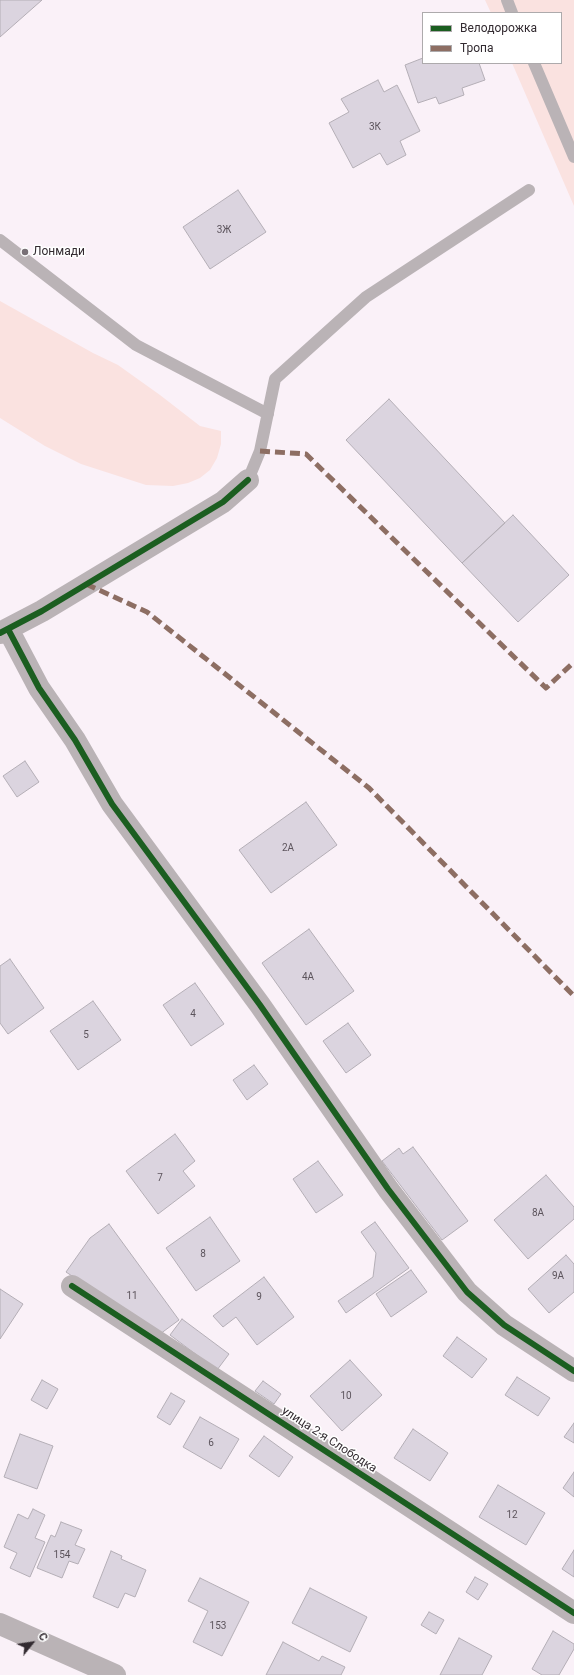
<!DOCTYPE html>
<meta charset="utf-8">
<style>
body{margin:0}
#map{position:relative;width:574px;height:1675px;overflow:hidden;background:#faf1f8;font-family:Roboto,sans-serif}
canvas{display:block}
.legend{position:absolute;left:422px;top:12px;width:140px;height:52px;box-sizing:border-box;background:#fff;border:1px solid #adaaac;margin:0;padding:5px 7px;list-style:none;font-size:12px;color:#322a30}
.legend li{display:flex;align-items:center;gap:8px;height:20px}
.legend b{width:20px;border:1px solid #adaaac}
.north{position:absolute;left:12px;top:1623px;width:40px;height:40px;-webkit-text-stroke:3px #fff;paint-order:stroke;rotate:60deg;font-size:11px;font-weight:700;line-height:16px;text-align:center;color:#322a30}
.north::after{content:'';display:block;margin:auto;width:14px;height:18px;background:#322a30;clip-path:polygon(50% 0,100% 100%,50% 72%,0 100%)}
</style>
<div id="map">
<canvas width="574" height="1675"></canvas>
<ul class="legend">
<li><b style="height:5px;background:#1b5e20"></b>Велодорожка</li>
<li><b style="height:5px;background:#8d6e63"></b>Тропа</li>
</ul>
<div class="north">С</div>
</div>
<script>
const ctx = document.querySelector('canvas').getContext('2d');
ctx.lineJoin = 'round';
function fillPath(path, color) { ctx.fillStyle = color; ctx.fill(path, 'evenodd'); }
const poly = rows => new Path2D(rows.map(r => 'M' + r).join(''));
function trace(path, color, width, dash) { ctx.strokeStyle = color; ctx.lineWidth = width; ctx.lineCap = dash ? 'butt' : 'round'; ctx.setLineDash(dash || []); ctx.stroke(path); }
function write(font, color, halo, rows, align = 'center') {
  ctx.font = font + ' Roboto,sans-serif'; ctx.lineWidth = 3; ctx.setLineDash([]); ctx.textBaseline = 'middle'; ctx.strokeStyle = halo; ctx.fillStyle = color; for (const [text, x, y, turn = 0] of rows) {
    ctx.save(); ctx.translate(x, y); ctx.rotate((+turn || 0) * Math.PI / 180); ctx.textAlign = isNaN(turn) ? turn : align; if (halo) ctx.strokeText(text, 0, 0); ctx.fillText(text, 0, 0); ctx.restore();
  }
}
fillPath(poly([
 [485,0,574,0,574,206,512,63,561,63,561,13,491,13],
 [0,301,93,353,118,365,160,395,200,426,221,431,221,444,217,458,210,470,200,478,188,483,173,486,146,485,81,464,45,446,0,418]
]), '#fae2e0');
const building = poly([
 [0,0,42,0,0,37,0,0],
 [423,58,423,63,479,63,485,80,462,88,464,95,439,104,436,97,418,103,405,65,423,58],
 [378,80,384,92,397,85,420,131,400,141,406,155,387,165,380,153,353,168,329,123,349,112,341,99,378,80],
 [238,190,266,232,210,269,183,227,238,190],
 [389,399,505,523,462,563,346,440,389,399],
 [513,515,569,575,518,622,462,563,513,515],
 [25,761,39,782,17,797,3,776,25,761],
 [306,802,337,845,271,893,239,850,306,802],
 [309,929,354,991,306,1025,262,963,309,929],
 [10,959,44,1008,8,1034,0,1023,0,966,10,959],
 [195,983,224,1024,191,1046,163,1005,195,983],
 [93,1001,121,1040,78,1070,50,1031,93,1001],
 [348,1023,371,1055,346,1073,323,1041,348,1023],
 [254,1065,268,1084,247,1100,233,1080,254,1065],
 [175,1134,195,1161,183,1171,195,1186,158,1214,126,1171,175,1134],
 [413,1147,468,1221,442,1240,382,1161,399,1148,403,1154,413,1147],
 [318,1161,343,1195,316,1213,293,1179,318,1161],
 [546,1175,574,1207,574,1219,528,1259,494,1220,546,1175],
 [210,1217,240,1261,196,1291,166,1248,210,1217],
 [375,1222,409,1268,346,1313,338,1301,373,1277,376,1253,361,1232,375,1222],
 [109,1224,179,1320,160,1334,66,1272,90,1238,109,1224],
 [566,1255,574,1264,574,1292,549,1313,528,1289,566,1255],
 [411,1270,427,1292,391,1317,376,1294,411,1270],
 [264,1277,294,1317,257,1345,236,1317,223,1327,213,1316,264,1277],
 [0,1289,23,1304,0,1339,0,1289],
 [182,1319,229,1354,217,1370,170,1335,182,1319],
 [457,1337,487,1359,472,1378,443,1356,457,1337],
 [350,1360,382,1395,342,1431,310,1396,350,1360],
 [517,1377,550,1398,538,1416,505,1395,517,1377],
 [42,1380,58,1389,47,1409,31,1400,42,1380],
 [263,1381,281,1394,274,1404,255,1391,263,1381],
 [171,1393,185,1401,170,1425,157,1417,171,1393],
 [200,1417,239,1439,221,1469,183,1447,200,1417],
 [574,1423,574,1443,564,1437,574,1423],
 [413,1429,448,1453,430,1481,394,1458,413,1429],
 [20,1434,53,1446,37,1489,4,1477,20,1434],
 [264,1436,293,1457,279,1477,249,1456,264,1436],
 [574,1472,574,1497,563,1488,574,1472],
 [498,1485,545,1513,526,1545,479,1517,498,1485],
 [33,1509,45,1515,35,1538,45,1542,30,1577,10,1568,17,1553,4,1547,18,1514,28,1519,33,1509],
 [61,1522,82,1530,75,1545,85,1549,78,1564,69,1561,62,1578,37,1568,51,1535,55,1537,61,1522],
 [574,1550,574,1577,562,1569,574,1550],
 [111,1551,122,1556,121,1559,146,1570,135,1597,125,1593,118,1608,93,1597,111,1551],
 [475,1577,488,1584,478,1600,466,1592,475,1577],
 [200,1578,249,1602,222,1656,193,1642,208,1611,188,1601,200,1578],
 [310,1588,367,1617,350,1652,292,1623,310,1588],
 [429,1612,444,1620,436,1634,421,1625,429,1612],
 [553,1631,574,1644,574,1649,559,1675,542,1675,532,1669,553,1631],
 [459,1638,492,1656,482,1675,440,1675,459,1638],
 [283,1642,319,1661,322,1656,345,1667,341,1675,266,1675,283,1642]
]);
fillPath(building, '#dbd4df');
trace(building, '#b4aeb6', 1);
trace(poly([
 [507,0,512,13],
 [534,63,574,157],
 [0,240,136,345,268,414],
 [248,480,260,451,275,379,366,297,529,190]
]), '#bab3b6', 12);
trace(poly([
 [8,629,39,688,75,740,112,804,260,1005,388,1189,467,1292,504,1325,574,1371],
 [0,633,42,611,223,502,248,480],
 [72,1286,574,1613],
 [0,1624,115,1675]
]), '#bab3b6', 22);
trace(poly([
 [260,451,306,454,546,688,574,662],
 [86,584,147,612,369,788,574,996]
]), '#8d6e63', 5, [10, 5]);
trace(poly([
 [8,629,39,688,75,740,112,804,260,1005,388,1189,467,1292,504,1325,574,1371],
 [0,633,42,611,223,502,248,480],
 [72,1286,574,1613]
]), '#1b5e20', 6);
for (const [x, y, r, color] of [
 [25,252,4,"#787076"]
]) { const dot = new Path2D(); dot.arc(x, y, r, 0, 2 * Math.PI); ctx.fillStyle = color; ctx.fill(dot); trace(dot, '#fff', 1.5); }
write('10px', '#5c545c', null, [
 ["3К",375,127],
 ["3Ж",224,230],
 ["2А",288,848],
 ["4А",308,977],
 ["4",193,1014],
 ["5",86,1035],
 ["7",160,1178],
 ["8А",538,1213],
 ["8",203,1254],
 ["9А",558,1276],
 ["11",132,1296],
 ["9",259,1297],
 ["10",346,1396],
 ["6",211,1443],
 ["12",512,1515],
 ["154",62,1555],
 ["153",218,1626]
]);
write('12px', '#322a30', '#fff', [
 ["Лонмади",33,252]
], 'left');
write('12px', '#322a30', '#fff', [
 ["улица 2-я Слободка",329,1440,33]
]);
</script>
